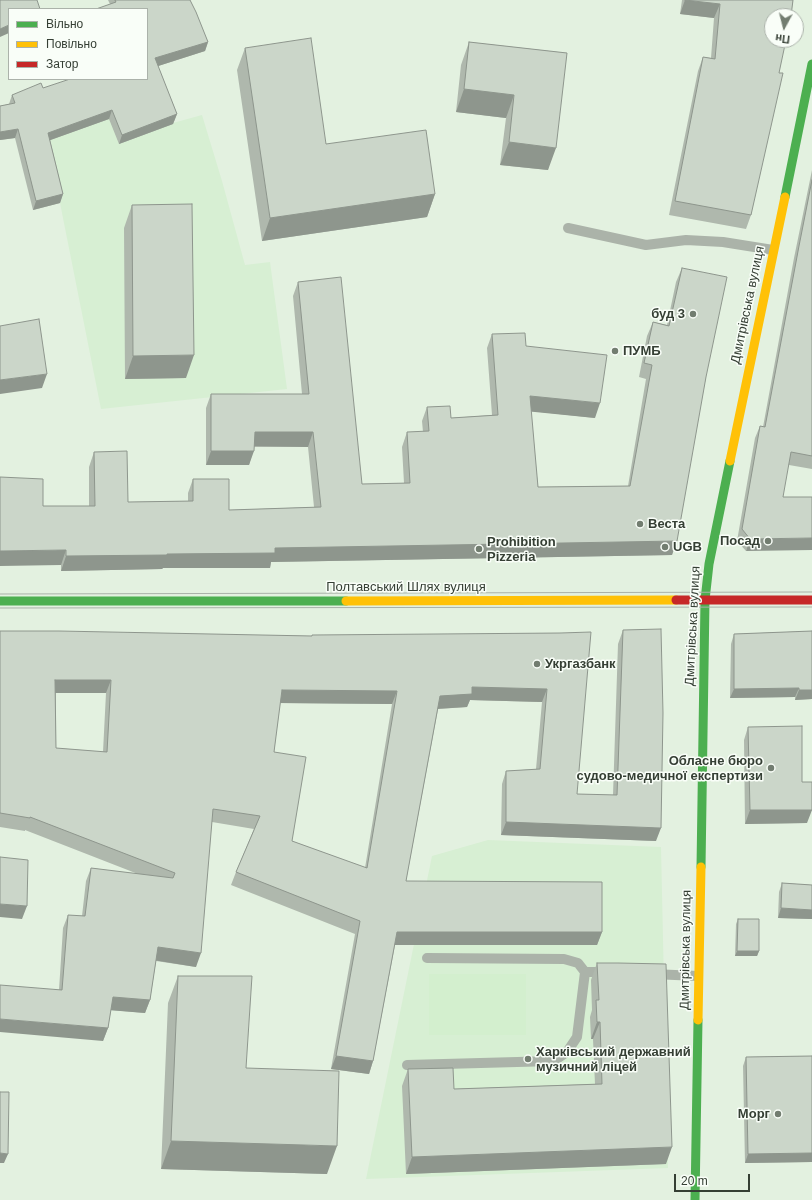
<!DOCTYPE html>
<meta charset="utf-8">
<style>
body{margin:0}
#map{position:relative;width:812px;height:1200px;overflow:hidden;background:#e3f1e0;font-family:Helvetica,sans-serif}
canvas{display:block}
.legend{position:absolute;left:8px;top:8px;width:140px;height:72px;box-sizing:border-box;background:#f9fef8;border:1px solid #abb2aa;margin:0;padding:5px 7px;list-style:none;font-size:12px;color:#353f34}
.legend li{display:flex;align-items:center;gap:8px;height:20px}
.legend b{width:20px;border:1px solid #abb2aa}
.north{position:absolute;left:764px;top:8px;width:40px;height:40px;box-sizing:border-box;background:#f9fef8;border:1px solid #abb2aa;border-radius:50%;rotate:187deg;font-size:11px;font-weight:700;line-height:16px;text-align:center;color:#353f34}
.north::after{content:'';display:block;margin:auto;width:14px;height:18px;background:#727d70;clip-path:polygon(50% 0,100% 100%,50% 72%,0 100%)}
.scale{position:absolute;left:674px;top:1174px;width:76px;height:18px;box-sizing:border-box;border:2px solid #353f34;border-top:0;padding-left:5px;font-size:12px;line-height:14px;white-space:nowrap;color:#353f34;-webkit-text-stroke:3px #f9fef8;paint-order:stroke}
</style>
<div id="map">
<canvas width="812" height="1200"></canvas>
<ul class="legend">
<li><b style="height:5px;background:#4caf50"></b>Вільно</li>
<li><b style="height:5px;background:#ffc107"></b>Повільно</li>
<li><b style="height:5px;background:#c62828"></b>Затор</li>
</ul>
<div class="north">Пн</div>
<div class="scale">20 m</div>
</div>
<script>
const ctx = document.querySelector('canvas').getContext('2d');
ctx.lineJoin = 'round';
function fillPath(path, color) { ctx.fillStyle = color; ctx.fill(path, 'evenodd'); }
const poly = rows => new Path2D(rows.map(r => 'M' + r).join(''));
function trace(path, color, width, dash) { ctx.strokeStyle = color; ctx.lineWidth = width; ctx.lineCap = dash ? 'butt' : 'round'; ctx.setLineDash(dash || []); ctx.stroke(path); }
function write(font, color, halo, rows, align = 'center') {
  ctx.font = font + ' Helvetica,sans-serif'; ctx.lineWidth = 3; ctx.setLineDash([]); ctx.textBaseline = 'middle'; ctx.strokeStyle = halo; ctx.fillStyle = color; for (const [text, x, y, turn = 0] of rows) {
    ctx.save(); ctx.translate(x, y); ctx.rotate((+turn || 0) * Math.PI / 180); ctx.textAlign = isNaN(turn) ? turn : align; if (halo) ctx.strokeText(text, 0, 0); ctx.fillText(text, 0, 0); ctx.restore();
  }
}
fillPath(poly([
 [75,110,173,123,202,115,222,181,245,265,270,262,287,389,101,409,60,203,40,123],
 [488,840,661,847,668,1168,366,1179,432,856]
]), '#d7efd3');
fillPath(poly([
 [429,974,526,974,526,1035,429,1035]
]), '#d3efce');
trace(poly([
 [568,228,646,245,686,240,723,242,773,250],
 [427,958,564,959,578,963,585,972,606,972],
 [652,974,698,976],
 [407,1065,554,1061,567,1052,577,1037,585,972]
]), '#abb3a9', 10);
trace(poly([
 [785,197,812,64],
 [0,601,346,601],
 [701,867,705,600,709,564,730,461],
 [695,1200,698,1020]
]), '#4caf50', 9);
trace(poly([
 [730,461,785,197],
 [346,601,676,600],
 [698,1020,701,867]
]), '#ffc107', 9);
trace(poly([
 [676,600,812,600]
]), '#c62828', 9);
trace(poly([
 [0,594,812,592],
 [0,608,812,607]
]), '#a9b1a8', 1);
fillPath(poly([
 [108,0,190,0,208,42,205,51,158,66,177,114,173,124,119,144,109,119,50,140,63,194,60,203,33,210,15,138,0,140,0,106,9,104,12,95,43,88,147,79],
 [682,0,793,0,751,215,746,229,669,215,698,71,703,57,711,58,714,18,680,14],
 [469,42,567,53,548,170,500,165,506,118,456,112,461,65],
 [245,48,326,144,435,194,427,217,262,241,237,70],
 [812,170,812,469,789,465,746,551,737,541,755,438,760,426,763,427,794,258],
 [132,205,186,378,125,379,124,228],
 [682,268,706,377,672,555,271,562,270,568,163,568,162,569,61,571,61,565,43,506,89,506,89,467,94,452,128,502,188,501,188,493,193,479,229,510,314,507,308,447,254,447,249,465,206,465,206,408,211,394,302,394,293,296,298,282,362,484,404,483,402,447,407,432,423,432,422,421,427,407,451,418,492,415,487,348,492,334,526,346,595,418,531,411,538,487,628,486,646,379,639,377,647,336,653,322,667,325,676,282],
 [623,630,656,841,501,835,502,784,506,771,536,769,542,702,470,700,467,707,438,709,406,881,602,932,597,945,395,945,373,1061,369,1074,331,1069,355,934,231,885,236,872,254,829,212,822,196,967,156,961,150,1000,145,1013,111,1010,108,1028,103,1041,59,990,63,928,68,915,82,916,86,881,91,868,138,874,25,830,25,831,0,827,0,631,312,636,560,633,577,794,613,795,618,644],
 [56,693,106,693,103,752,56,748],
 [280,703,392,704,365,868,292,841,274,752],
 [812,631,812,699,795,700,795,697,730,698,731,644,734,634],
 [748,727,802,782,807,823,745,824,744,740],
 [782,883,812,885,812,919,778,918,779,892],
 [738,919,759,951,757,956,735,956,736,924],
 [597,963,666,1164,406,1174,402,1086,408,1069,454,1089,595,1084,593,1039,591,1039,590,1017,592,1010,591,980],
 [178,976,246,1068,327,1174,161,1169,168,1003],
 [812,1056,812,1162,745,1163,743,1066,746,1057]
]), '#afb8ad');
fillPath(poly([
 [685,0,720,4,714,18,680,14],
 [9,25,9,33,0,37,0,29],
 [208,42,205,51,152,68,155,58],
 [464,89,514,95,506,118,456,112],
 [112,110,109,119,45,142,48,133],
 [177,114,173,124,119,144,122,135],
 [18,129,15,138,0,140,0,132],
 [509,142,556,148,548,170,500,165],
 [63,194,60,203,33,210,36,201],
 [435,194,427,217,262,241,270,218],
 [194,355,186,378,125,379,133,356],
 [47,374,42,388,0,394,0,380],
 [530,396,600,403,595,418,525,411],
 [255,432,313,432,308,447,249,446],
 [211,451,254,451,249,465,206,465],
 [812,538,812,550,746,551,750,539],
 [677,541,672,555,271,562,270,568,163,568,162,569,61,571,66,556,167,554,275,548],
 [66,550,61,565,0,566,0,551],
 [55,680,111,680,106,693,51,693],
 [472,687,547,689,542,702,470,700,467,707,435,709,440,696],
 [799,688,795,697,730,698,734,689],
 [282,690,397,691,392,704,277,703],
 [799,690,812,690,812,699,795,700],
 [750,810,812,810,807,823,745,824],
 [506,822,661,828,656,841,501,835],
 [0,904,27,906,22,919,0,917],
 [781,908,812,910,812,919,778,918],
 [397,932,602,932,597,945,392,945],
 [158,947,201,953,196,967,153,960],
 [737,951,759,951,757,956,735,956],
 [113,997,150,1000,145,1013,108,1010],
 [0,1019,108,1028,103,1041,0,1032],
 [597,1022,600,1022,593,1039,591,1039],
 [336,1056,373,1061,369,1074,331,1069],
 [171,1141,337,1146,327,1174,161,1169],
 [672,1147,666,1164,406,1174,412,1157],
 [0,1153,8,1154,4,1163,0,1163],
 [812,1153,812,1162,745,1163,748,1154]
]), '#8e968d');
const building = poly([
 [0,0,37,0,40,9,9,9,9,25,0,29,0,0],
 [115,0,190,0,196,12,208,42,155,58,177,114,122,135,112,110,48,133,63,194,36,201,18,129,0,132,0,106,15,103,12,95,41,83,43,88,70,79,147,79,147,9,96,9,116,2,115,0],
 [685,0,793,0,791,16,772,16,772,40,786,40,779,73,783,73,751,215,675,201,703,57,715,59,720,4,685,0],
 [311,38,326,144,426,130,435,194,270,218,245,48,311,38],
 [469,42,567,53,556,148,509,142,514,95,464,89,469,42],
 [812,180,812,456,791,452,783,497,812,497,812,538,750,539,742,529,760,426,765,427,799,246,812,180],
 [192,204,194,355,133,356,132,205,192,204],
 [682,268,727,277,706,377,677,541,275,548,275,553,167,554,167,555,66,556,66,550,0,551,0,477,43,479,43,506,95,506,94,452,127,451,128,502,193,501,193,479,229,479,229,510,321,507,313,432,255,432,254,451,211,451,211,394,309,394,298,282,341,277,362,484,410,483,407,432,429,431,427,407,450,406,451,418,498,415,492,334,525,333,526,346,607,355,600,403,530,396,538,487,630,486,652,365,644,363,653,322,669,326,682,268],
 [39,319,47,374,0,380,0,326,39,319],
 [661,629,663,713,661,828,506,822,506,771,540,769,547,689,472,687,472,694,440,696,406,881,602,882,602,932,397,932,373,1061,336,1056,360,921,236,872,260,816,213,809,201,953,158,947,150,1000,113,997,108,1028,0,1019,0,985,62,990,68,915,85,916,91,868,173,878,175,873,30,817,30,818,0,813,0,631,59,631,312,636,312,635,560,633,591,632,577,794,617,795,623,630,661,629],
 [55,680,111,680,107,752,56,748,55,680],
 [282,690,397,691,367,868,292,841,306,757,274,752,282,690],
 [812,631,812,690,799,690,799,688,734,689,734,634,812,631],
 [802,726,802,782,812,782,812,810,750,810,748,727,802,726],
 [0,857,28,860,27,906,0,904,0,857],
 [782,883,812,885,812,910,781,908,782,883],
 [738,919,759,919,759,951,737,951,738,919],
 [597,963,618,963,666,964,672,1147,412,1157,408,1069,453,1068,454,1089,602,1084,600,1022,597,1022,596,1000,599,1000,597,963],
 [178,976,252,976,246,1068,339,1071,337,1146,171,1141,178,976],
 [812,1056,812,1153,748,1154,746,1057,812,1056],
 [0,1092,9,1092,8,1154,0,1153,0,1092]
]);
fillPath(building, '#cbd6c9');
trace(building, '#8e968d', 1);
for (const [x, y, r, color] of [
 [693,314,4,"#727d70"],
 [615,351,4,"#727d70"],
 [640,524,4,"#727d70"],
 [768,541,4,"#727d70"],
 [665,547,4,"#727d70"],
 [479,549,4,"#727d70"],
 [537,664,4,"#727d70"],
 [771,768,4,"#727d70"],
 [528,1059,4,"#727d70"],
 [778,1114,4,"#727d70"]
]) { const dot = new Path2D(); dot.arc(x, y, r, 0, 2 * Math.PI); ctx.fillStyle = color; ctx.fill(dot); trace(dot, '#f9fef8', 1.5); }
write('13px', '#353f34', '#f9fef8', [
 ["Дмитрівська вулиця",748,305,-78],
 ["Полтавський Шлях вулиця",406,587],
 ["Дмитрівська вулиця",693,626,-87],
 ["Дмитрівська вулиця",686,950,-89]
]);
write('bold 13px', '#353f34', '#f9fef8', [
 ["буд 3",685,314,"right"],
 ["ПУМБ",623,351],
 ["Веста",648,524],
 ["Посад",760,541,"right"],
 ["Prohibition",487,542],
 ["Pizzeria",487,557],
 ["UGB",673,547],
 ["Укргазбанк",545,664],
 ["Обласне бюро",763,761,"right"],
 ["судово-медичної експертизи",763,776,"right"],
 ["Харківський державний",536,1052],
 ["музичний ліцей",536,1067],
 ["Морг",770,1114,"right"]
], 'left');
</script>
